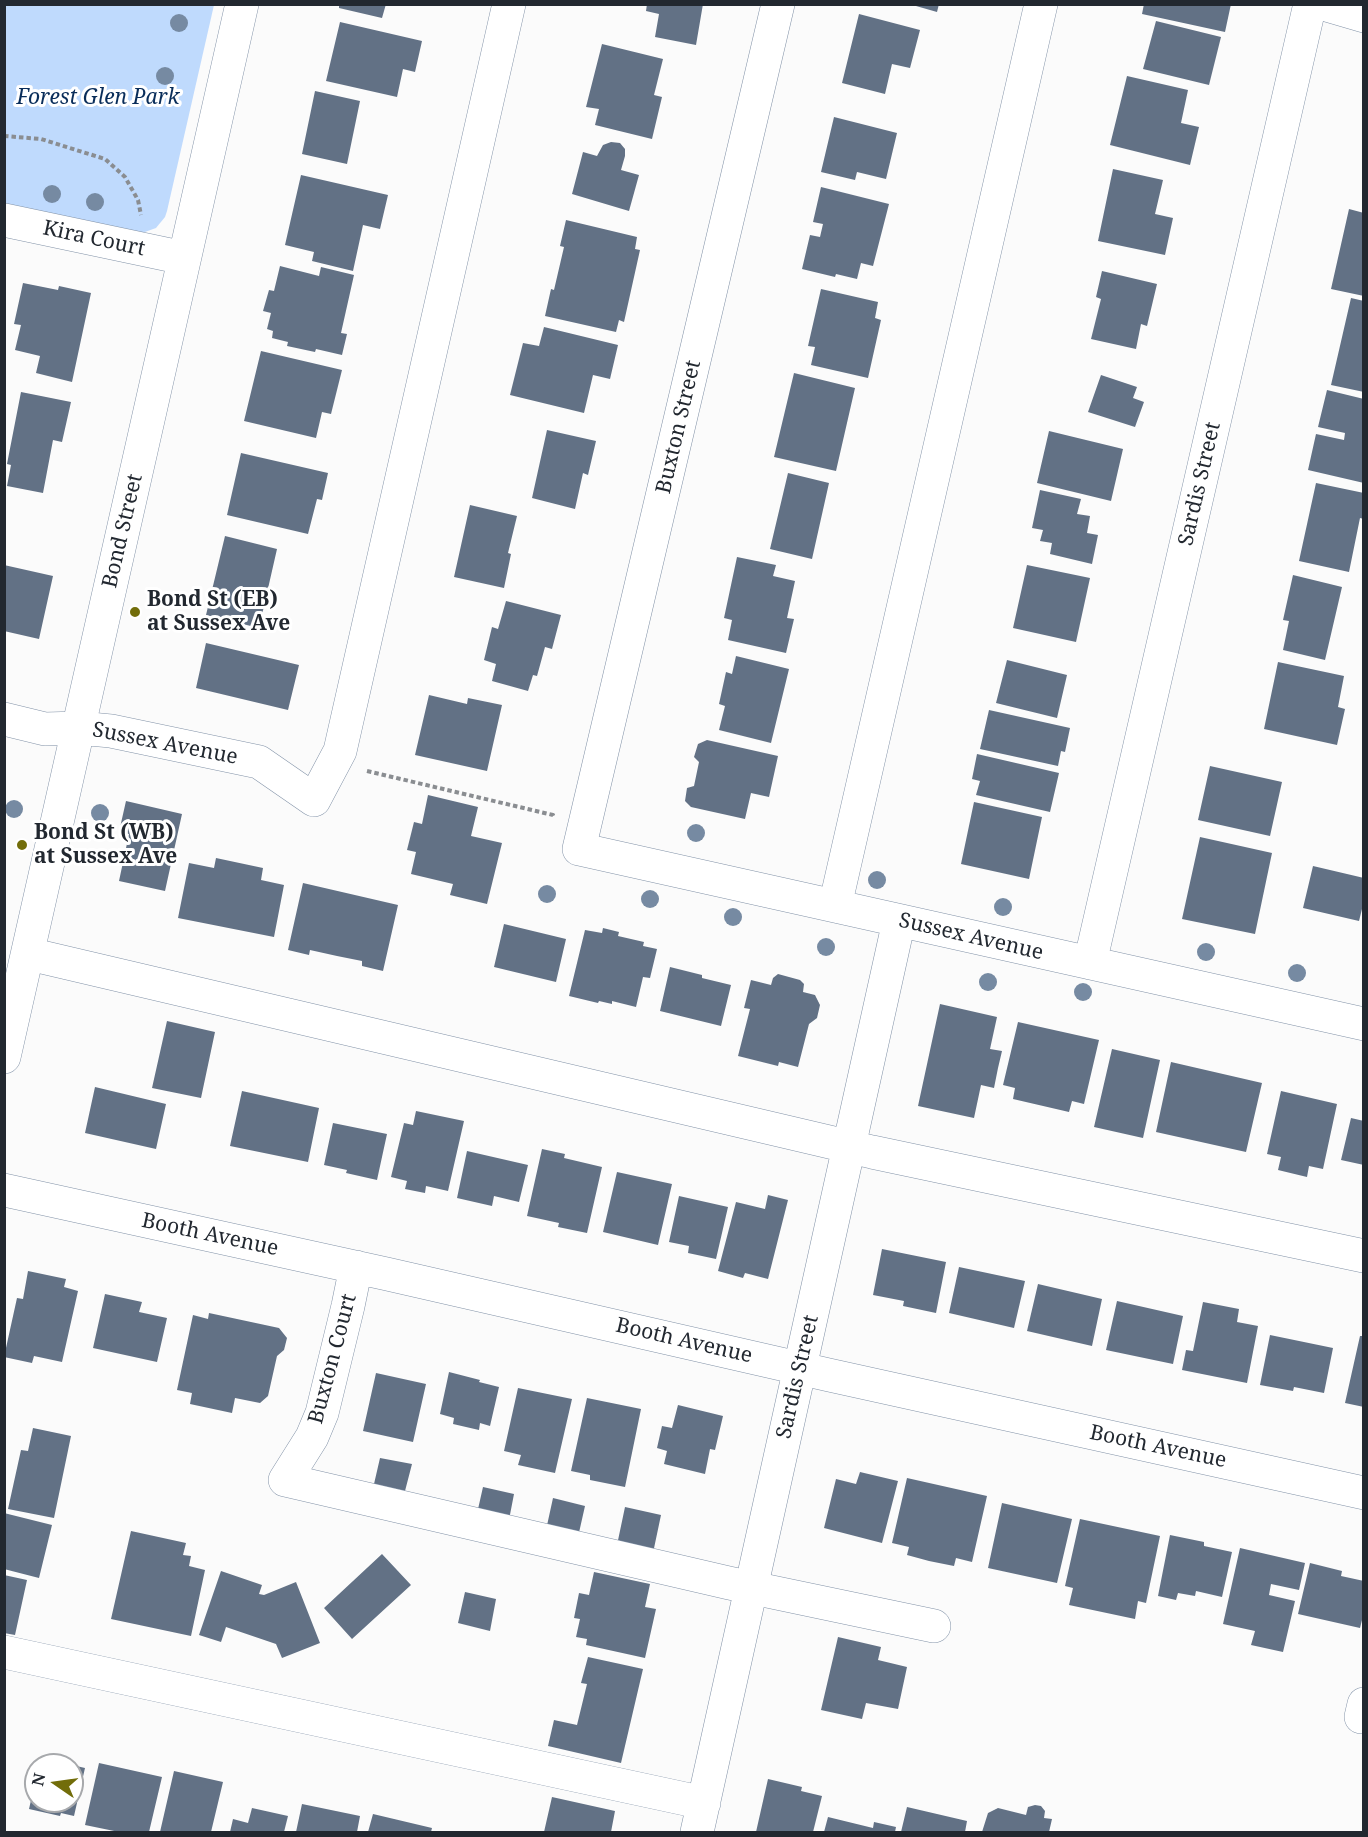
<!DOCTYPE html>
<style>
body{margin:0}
#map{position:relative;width:1368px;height:1837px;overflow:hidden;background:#fbfbfb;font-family:"Noto Serif",serif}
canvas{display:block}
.frame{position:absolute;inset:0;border:6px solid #222830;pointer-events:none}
.north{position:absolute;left:24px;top:1753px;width:60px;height:60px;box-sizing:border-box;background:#fff;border:2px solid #a7a9ac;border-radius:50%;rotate:283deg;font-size:16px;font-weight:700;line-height:24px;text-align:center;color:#222830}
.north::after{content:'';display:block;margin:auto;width:21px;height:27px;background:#726d0a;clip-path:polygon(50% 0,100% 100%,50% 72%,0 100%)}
</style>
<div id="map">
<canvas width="1368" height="1837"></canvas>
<div class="frame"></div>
<div class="north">N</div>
</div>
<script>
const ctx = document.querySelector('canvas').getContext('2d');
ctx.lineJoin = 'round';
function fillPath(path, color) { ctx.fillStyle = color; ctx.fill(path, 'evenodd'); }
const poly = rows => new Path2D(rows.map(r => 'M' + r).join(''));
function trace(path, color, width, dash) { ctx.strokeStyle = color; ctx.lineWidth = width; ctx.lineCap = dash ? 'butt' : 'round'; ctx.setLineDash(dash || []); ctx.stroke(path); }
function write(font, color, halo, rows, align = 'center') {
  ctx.font = font + ' "Noto Serif",serif'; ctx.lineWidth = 6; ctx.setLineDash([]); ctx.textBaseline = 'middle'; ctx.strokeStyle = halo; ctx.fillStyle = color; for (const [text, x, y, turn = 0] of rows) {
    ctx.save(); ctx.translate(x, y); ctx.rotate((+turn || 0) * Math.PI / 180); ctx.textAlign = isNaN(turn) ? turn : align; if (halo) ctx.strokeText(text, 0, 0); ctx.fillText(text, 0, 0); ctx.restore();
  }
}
fillPath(poly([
 [5,5,214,5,167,211,165,217,156,228,142,233,5,205]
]), '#bfdafd');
fillPath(poly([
 [339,4,386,4,382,18,339,8],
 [647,4,703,4,696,45,655,37,659,14,646,11],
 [909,4,939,4,937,12],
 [1144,4,1231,4,1225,32,1142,14],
 [859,14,920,30,910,68,892,64,885,94,842,83],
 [1156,21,1221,37,1209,85,1143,69],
 [340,22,422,41,415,72,403,69,397,97,326,81],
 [602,44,663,59,654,95,662,97,652,139,595,125,599,109,586,107],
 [1127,76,1188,90,1181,123,1199,127,1190,165,1110,145],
 [315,91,360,101,347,164,302,154],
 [834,117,897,133,886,179,857,172,855,180,821,172],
 [611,142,620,143,625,149,625,156,621,170,639,175,629,211,572,194,583,152,597,156,603,145],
 [1113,169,1163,180,1155,214,1173,218,1165,255,1098,241],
 [301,175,388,195,380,229,363,225,353,271,312,261,314,252,285,245],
 [821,187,889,204,873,266,861,263,857,279,836,274,835,277,802,269,810,235,820,237,823,224,813,222],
 [1349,209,1364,213,1364,296,1331,289],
 [566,220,637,237,635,249,640,250,624,322,619,320,616,332,545,316,551,289,554,290,564,247,560,246],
 [280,266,319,276,321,267,354,275,341,333,347,334,342,355,316,349,315,352,287,346,288,342,272,338,273,331,267,329,271,313,263,311,269,290,274,291],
 [1102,271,1157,284,1147,326,1141,324,1136,349,1091,339,1101,299,1096,297],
 [23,283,58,290,59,286,91,293,72,382,36,373,40,356,15,350,21,325,14,324],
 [821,289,878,302,875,318,881,320,868,378,811,365,815,347,808,346],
 [1351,298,1364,301,1364,392,1331,385],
 [544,327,618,345,610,379,593,375,584,413,510,395,523,343,539,346],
 [261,351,342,370,331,414,322,412,316,438,244,421],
 [794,373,855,388,836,471,774,457],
 [1101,375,1137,387,1133,398,1144,402,1135,427,1088,412],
 [1327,390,1364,399,1364,483,1308,470,1316,434,1344,440,1345,433,1318,427],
 [21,392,71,402,62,442,53,440,43,493,7,486,11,465,7,464],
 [547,430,596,441,588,475,583,473,575,509,532,498],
 [1049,431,1123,449,1111,501,1037,483],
 [241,453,328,473,322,500,317,499,308,534,227,515],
 [788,473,829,483,812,559,770,549],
 [1316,483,1364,493,1364,519,1360,518,1349,572,1299,561],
 [1040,490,1081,499,1077,514,1090,516,1087,533,1098,535,1092,564,1050,554,1052,543,1040,541,1043,530,1032,528],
 [470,505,517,516,508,553,511,554,504,588,454,577],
 [225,536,277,549,259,628,206,615],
 [737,557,776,565,773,576,795,581,787,618,794,619,786,653,728,640,732,620,724,618],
 [4,565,53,576,39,639,4,631],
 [1027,565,1090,578,1076,642,1013,628],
 [1293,575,1342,587,1325,660,1283,650,1289,621,1283,620],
 [506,601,561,615,552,649,545,647,537,676,533,675,528,691,492,681,496,664,484,660,492,627,498,629],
 [206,643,299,665,288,710,196,688],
 [736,656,789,669,771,743,719,730,725,706,719,704,726,672,732,674],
 [1007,660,1067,675,1057,718,996,703],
 [1278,662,1344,676,1338,707,1345,709,1337,745,1264,729],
 [429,695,467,704,468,698,502,705,487,771,415,755],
 [989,710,1070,728,1065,752,1061,751,1058,766,980,749],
 [707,740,778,756,769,797,751,793,745,819,691,807,685,801,687,788,694,786,699,762,694,757,698,744],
 [977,754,1059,773,1050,812,976,795,980,781,972,779],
 [1210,766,1282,782,1270,836,1198,820],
 [428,795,478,807,471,836,502,843,487,904,450,895,453,884,411,874,416,852,407,850,414,822,422,824],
 [126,801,182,814,165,891,119,881,129,834,119,832],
 [974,802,1042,817,1029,879,961,864],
 [1200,837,1272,853,1255,934,1182,919],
 [216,858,263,868,261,880,284,885,274,937,178,918,189,863,214,868],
 [1313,866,1364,878,1364,901,1359,921,1303,908],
 [303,883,398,905,383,971,362,966,362,961,337,956,310,950,309,955,288,950],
 [504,924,566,939,556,982,494,967],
 [603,928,619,932,618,936,644,942,643,946,657,949,650,978,643,977,636,1007,612,1001,612,1004,599,1001,598,1003,569,996,585,930,602,933],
 [670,967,702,975,702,978,731,985,721,1026,660,1011],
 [778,974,800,980,804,984,803,992,815,995,820,1005,817,1018,809,1024,798,1067,779,1062,778,1066,738,1056,750,1009,744,1008,751,980,771,985,773,978],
 [940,1004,997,1017,990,1049,1002,1051,998,1068,994,1088,981,1085,974,1118,918,1106],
 [167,1021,215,1032,201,1098,152,1088],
 [1018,1022,1099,1040,1084,1104,1072,1101,1069,1112,1013,1099,1015,1088,1003,1085],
 [1112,1049,1160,1060,1143,1138,1094,1127],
 [1171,1062,1262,1083,1246,1152,1156,1132],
 [95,1087,166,1104,156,1149,85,1133],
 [242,1091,319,1108,308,1162,230,1146],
 [1281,1091,1337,1104,1323,1169,1309,1166,1307,1177,1278,1170,1281,1157,1267,1154],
 [416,1111,464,1121,448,1191,426,1186,425,1193,405,1189,407,1181,391,1177,404,1123,413,1125],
 [1351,1118,1364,1121,1364,1165,1341,1160],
 [333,1123,387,1134,377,1180,346,1173,347,1170,324,1165],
 [542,1149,565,1154,564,1158,602,1167,587,1233,558,1227,559,1223,527,1216],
 [467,1151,528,1165,519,1202,494,1196,492,1206,457,1198],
 [617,1172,672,1184,658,1245,603,1232],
 [768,1195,788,1200,768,1279,745,1273,743,1278,718,1271,736,1202,765,1209],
 [679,1196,728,1207,716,1259,688,1253,689,1246,669,1242],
 [882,1249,946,1262,936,1313,903,1306,904,1301,873,1295],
 [959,1267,1025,1281,1014,1328,949,1313],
 [28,1271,66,1279,64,1287,78,1291,62,1362,34,1356,32,1363,4,1357,17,1298,23,1299],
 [1038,1284,1102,1299,1092,1346,1027,1331],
 [105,1294,142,1302,139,1312,167,1318,157,1362,93,1348],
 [1117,1301,1183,1316,1173,1364,1106,1350],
 [1203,1302,1239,1309,1237,1322,1258,1326,1247,1383,1182,1370,1186,1350,1193,1351],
 [209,1313,279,1328,287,1338,284,1350,277,1356,268,1396,260,1403,235,1398,232,1413,190,1404,192,1393,177,1390,193,1315,208,1319],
 [1270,1335,1333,1348,1324,1393,1294,1387,1293,1391,1260,1385],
 [1360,1336,1364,1336,1364,1407,1345,1403],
 [449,1372,480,1380,479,1382,499,1387,490,1426,480,1423,479,1430,453,1424,454,1418,440,1414],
 [376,1373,426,1384,413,1442,363,1431],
 [518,1388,572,1399,555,1473,518,1465,521,1455,504,1451],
 [587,1398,641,1409,625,1487,590,1480,590,1475,571,1471],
 [678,1405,723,1416,715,1450,710,1449,705,1474,664,1464,667,1451,657,1448,662,1426,672,1428],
 [33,1428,71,1436,54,1518,8,1509,21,1450,28,1451],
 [380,1458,412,1464,405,1491,374,1484],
 [860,1472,898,1481,882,1543,824,1528,836,1479,856,1484],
 [907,1478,987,1496,972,1562,956,1558,954,1566,929,1561,907,1555,909,1547,892,1543],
 [483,1487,514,1494,508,1525,476,1518],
 [553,1498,585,1506,578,1537,546,1530],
 [1002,1503,1072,1519,1057,1583,988,1568],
 [625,1507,661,1515,653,1553,617,1545],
 [4,1513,52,1525,39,1578,4,1569],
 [1080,1519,1160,1536,1146,1603,1138,1601,1135,1619,1069,1605,1073,1588,1065,1586],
 [131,1531,186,1543,183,1555,191,1556,189,1566,205,1570,191,1636,111,1619],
 [1170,1535,1204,1542,1204,1546,1232,1552,1222,1597,1196,1591,1195,1596,1178,1593,1176,1600,1158,1596],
 [1240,1548,1305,1563,1299,1590,1271,1584,1269,1595,1295,1601,1283,1652,1251,1645,1255,1631,1223,1624],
 [382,1554,411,1585,352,1639,324,1608],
 [1310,1563,1342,1571,1341,1576,1364,1581,1364,1612,1360,1628,1298,1614],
 [221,1571,262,1585,259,1594,264,1595,296,1582,320,1643,282,1658,276,1644,226,1627,221,1642,199,1635],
 [594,1572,650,1584,645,1607,656,1609,645,1658,586,1645,587,1639,576,1637,580,1619,574,1618,579,1593,589,1595],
 [4,1575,27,1580,15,1635,4,1633],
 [465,1592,496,1599,490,1631,458,1623],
 [838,1637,881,1647,878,1660,907,1667,898,1709,866,1703,862,1719,821,1710],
 [588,1657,643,1669,621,1763,548,1746,554,1720,577,1725,587,1684,581,1683],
 [41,1758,68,1764,68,1765,39,1765],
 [99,1763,162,1777,149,1832,119,1832,85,1825],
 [72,1765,85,1768,74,1816,61,1813,60,1816,29,1809,35,1783,36,1801,72,1801],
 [174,1771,223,1782,211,1832,160,1832],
 [768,1779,802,1787,801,1791,822,1796,813,1832,756,1832],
 [552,1797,615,1811,611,1832,544,1832],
 [302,1804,360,1816,357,1832,296,1832],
 [1035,1805,1041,1806,1045,1811,1044,1818,1052,1819,1049,1832,982,1832,988,1813,998,1808,1026,1815,1028,1807],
 [907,1807,967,1821,965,1832,901,1832],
 [252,1808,288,1816,284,1832,230,1832,233,1819,248,1823],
 [373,1814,432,1828,431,1832,368,1832],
 [828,1817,873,1828,874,1822,896,1827,895,1832,824,1832]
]), '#627185');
const minor = poly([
 [778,4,579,849,1364,1024],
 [1323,4,1364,16],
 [4,220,184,258],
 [4,719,45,729,79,728,111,731,259,762,314,800,340,751,509,4],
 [835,906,1041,4],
 [29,954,872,1152,1364,1256],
 [1090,963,1310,4],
 [4,1057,242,4],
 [4,1190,387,1274,829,1375,1364,1493],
 [356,1267,348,1306,322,1413,312,1437,285,1480,729,1583,934,1626],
 [4,1652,704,1803],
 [1361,1717,1364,1704],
 [697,1832,899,921]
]);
trace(minor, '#8393a8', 34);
trace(poly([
 [4,136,41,139,105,159,125,177,138,200,141,215],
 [367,771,553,815,554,817]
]), '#8a8d91', 4, [4.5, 3]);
trace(minor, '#fff', 33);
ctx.fillStyle = '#768aa2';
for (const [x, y] of [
 [179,23],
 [165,76],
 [52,194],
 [95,202],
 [14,809],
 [100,813],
 [696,833],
 [877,880],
 [547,894],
 [650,899],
 [1003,907],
 [733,917],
 [826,947],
 [1206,952],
 [1297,973],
 [988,982],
 [1083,992]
]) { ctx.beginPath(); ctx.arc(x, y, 9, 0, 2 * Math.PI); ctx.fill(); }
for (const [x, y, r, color] of [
 [135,612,6,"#726d0a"],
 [22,845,6,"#726d0a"]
]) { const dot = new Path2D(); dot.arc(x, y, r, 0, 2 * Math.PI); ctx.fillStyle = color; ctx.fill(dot); trace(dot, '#fff', 2); }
write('italic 21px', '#092d5a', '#fff', [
 ["Forest Glen Park",98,98]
]);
write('21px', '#222830', '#fff', [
 ["Kira Court",94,239,12],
 ["Buxton Street",679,427,-77],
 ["Sardis Street",1200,484,-77],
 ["Bond Street",123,531,-77],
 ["Sussex Avenue",165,744,11],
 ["Sussex Avenue",971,937,13],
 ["Booth Avenue",210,1235,12],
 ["Booth Avenue",684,1341,13],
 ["Buxton Court",333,1359,-75],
 ["Sardis Street",798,1377,-77],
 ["Booth Avenue",1158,1447,12]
]);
write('bold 21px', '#222830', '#fff', [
 ["Bond St (EB)",147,600],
 ["at Sussex Ave",147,624],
 ["Bond St (WB)",34,833],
 ["at Sussex Ave",34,857]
], 'left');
</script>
